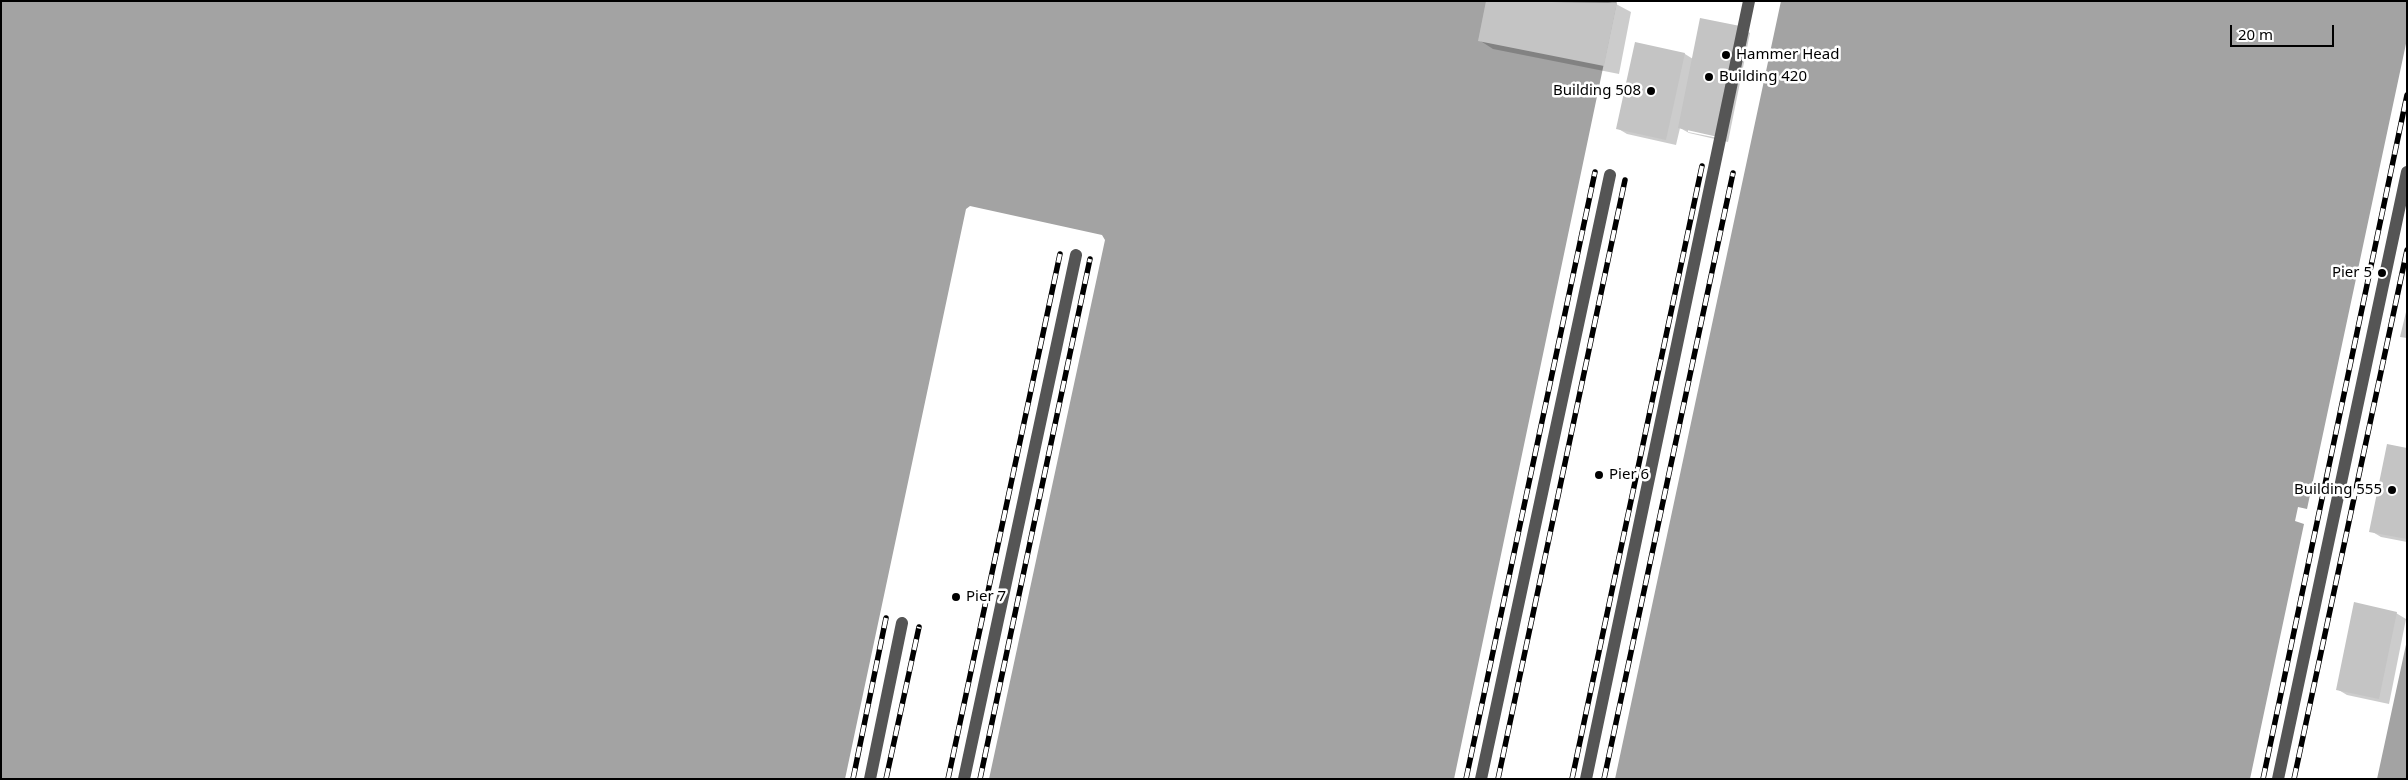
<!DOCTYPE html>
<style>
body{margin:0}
#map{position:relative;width:2408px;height:780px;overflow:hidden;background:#fff;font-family:"Noto Sans",sans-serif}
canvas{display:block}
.frame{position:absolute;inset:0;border:2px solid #000;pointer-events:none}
.scale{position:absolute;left:2230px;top:25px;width:104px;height:22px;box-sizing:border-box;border:2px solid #000;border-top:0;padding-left:6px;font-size:15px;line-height:18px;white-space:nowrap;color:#000;-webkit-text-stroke:4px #fff;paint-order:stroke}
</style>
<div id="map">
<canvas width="2408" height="780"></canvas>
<div class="frame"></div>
<div class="scale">20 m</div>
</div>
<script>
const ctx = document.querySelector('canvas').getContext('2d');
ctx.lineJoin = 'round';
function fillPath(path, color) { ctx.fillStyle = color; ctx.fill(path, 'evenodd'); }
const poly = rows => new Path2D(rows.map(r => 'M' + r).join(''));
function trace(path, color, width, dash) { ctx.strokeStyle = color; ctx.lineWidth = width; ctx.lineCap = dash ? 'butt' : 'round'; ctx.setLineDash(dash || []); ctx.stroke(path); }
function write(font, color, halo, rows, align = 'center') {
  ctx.font = font + ' "Noto Sans",sans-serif'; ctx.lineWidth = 5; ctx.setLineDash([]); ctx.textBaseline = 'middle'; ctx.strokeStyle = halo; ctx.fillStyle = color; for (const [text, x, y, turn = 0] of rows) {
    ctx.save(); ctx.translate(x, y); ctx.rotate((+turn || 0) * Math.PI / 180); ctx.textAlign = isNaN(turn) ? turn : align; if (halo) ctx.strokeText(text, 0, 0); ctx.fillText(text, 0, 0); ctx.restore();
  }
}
fillPath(poly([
 [1,1,2407,1,2407,779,1,779]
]), '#a3a3a3');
fillPath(poly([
 [1617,1,1781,1,1615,779,1454,779],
 [2407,39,2407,640,2377,779,2250,779,2304,524,2295,521,2298,507,2307,509],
 [970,206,1102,235,1105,240,989,779,845,779,966,209]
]), '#fff');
fillPath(poly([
 [1487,1,1604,1,1616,4,1631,12,1619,74,1493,49,1479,40],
 [1739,27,1750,33,1728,142,1689,133,1680,128,1676,145,1627,134,1617,128,1636,43,1685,54,1693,59],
 [1688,129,1724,137,1723,139,1688,132],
 [2407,450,2407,542,2381,537,2371,531],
 [2396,613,2406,619,2389,704,2347,695,2337,689]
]), '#0003');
fillPath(poly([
 [1486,1,1617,3,1604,66,1478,41],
 [1700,18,1740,26,1718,137,1678,128],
 [1635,42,1685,53,1666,140,1616,129],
 [2406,312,2407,312,2407,338,2400,337],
 [2387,444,2407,448,2407,539,2369,532],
 [2354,602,2397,612,2379,699,2336,690]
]), '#c4c4c4');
trace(poly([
 [870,779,902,623],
 [964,779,1076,255],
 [1481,779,1610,175],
 [1586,779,1749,1],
 [2278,779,2407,172]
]), '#555', 12);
const rail = poly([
 [853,779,886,618],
 [886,779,919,627],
 [948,779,1060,254],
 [980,779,1090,259],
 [1466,779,1595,172],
 [1498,779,1625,180],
 [1572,779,1702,166],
 [1604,779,1733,173],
 [2263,779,2407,95],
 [2294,779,2407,250]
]);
trace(rail, '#000', 5.5);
trace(rail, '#fff', 4, [11]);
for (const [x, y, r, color] of [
 [1726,55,5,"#000"],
 [1709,77,5,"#000"],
 [1651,91,5,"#000"],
 [2382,273,5,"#000"],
 [1599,475,5,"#000"],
 [2392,490,5,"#000"],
 [956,597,5,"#000"]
]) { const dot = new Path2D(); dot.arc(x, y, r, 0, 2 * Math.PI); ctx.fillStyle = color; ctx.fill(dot); trace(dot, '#fff', 2); }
write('15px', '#000', '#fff', [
 ["Hammer Head",1736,55],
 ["Building 420",1719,77],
 ["Building 508",1641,91,"right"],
 ["Pier 5",2372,273,"right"],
 ["Pier 6",1609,475],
 ["Building 555",2382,490,"right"],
 ["Pier 7",966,597]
], 'left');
</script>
